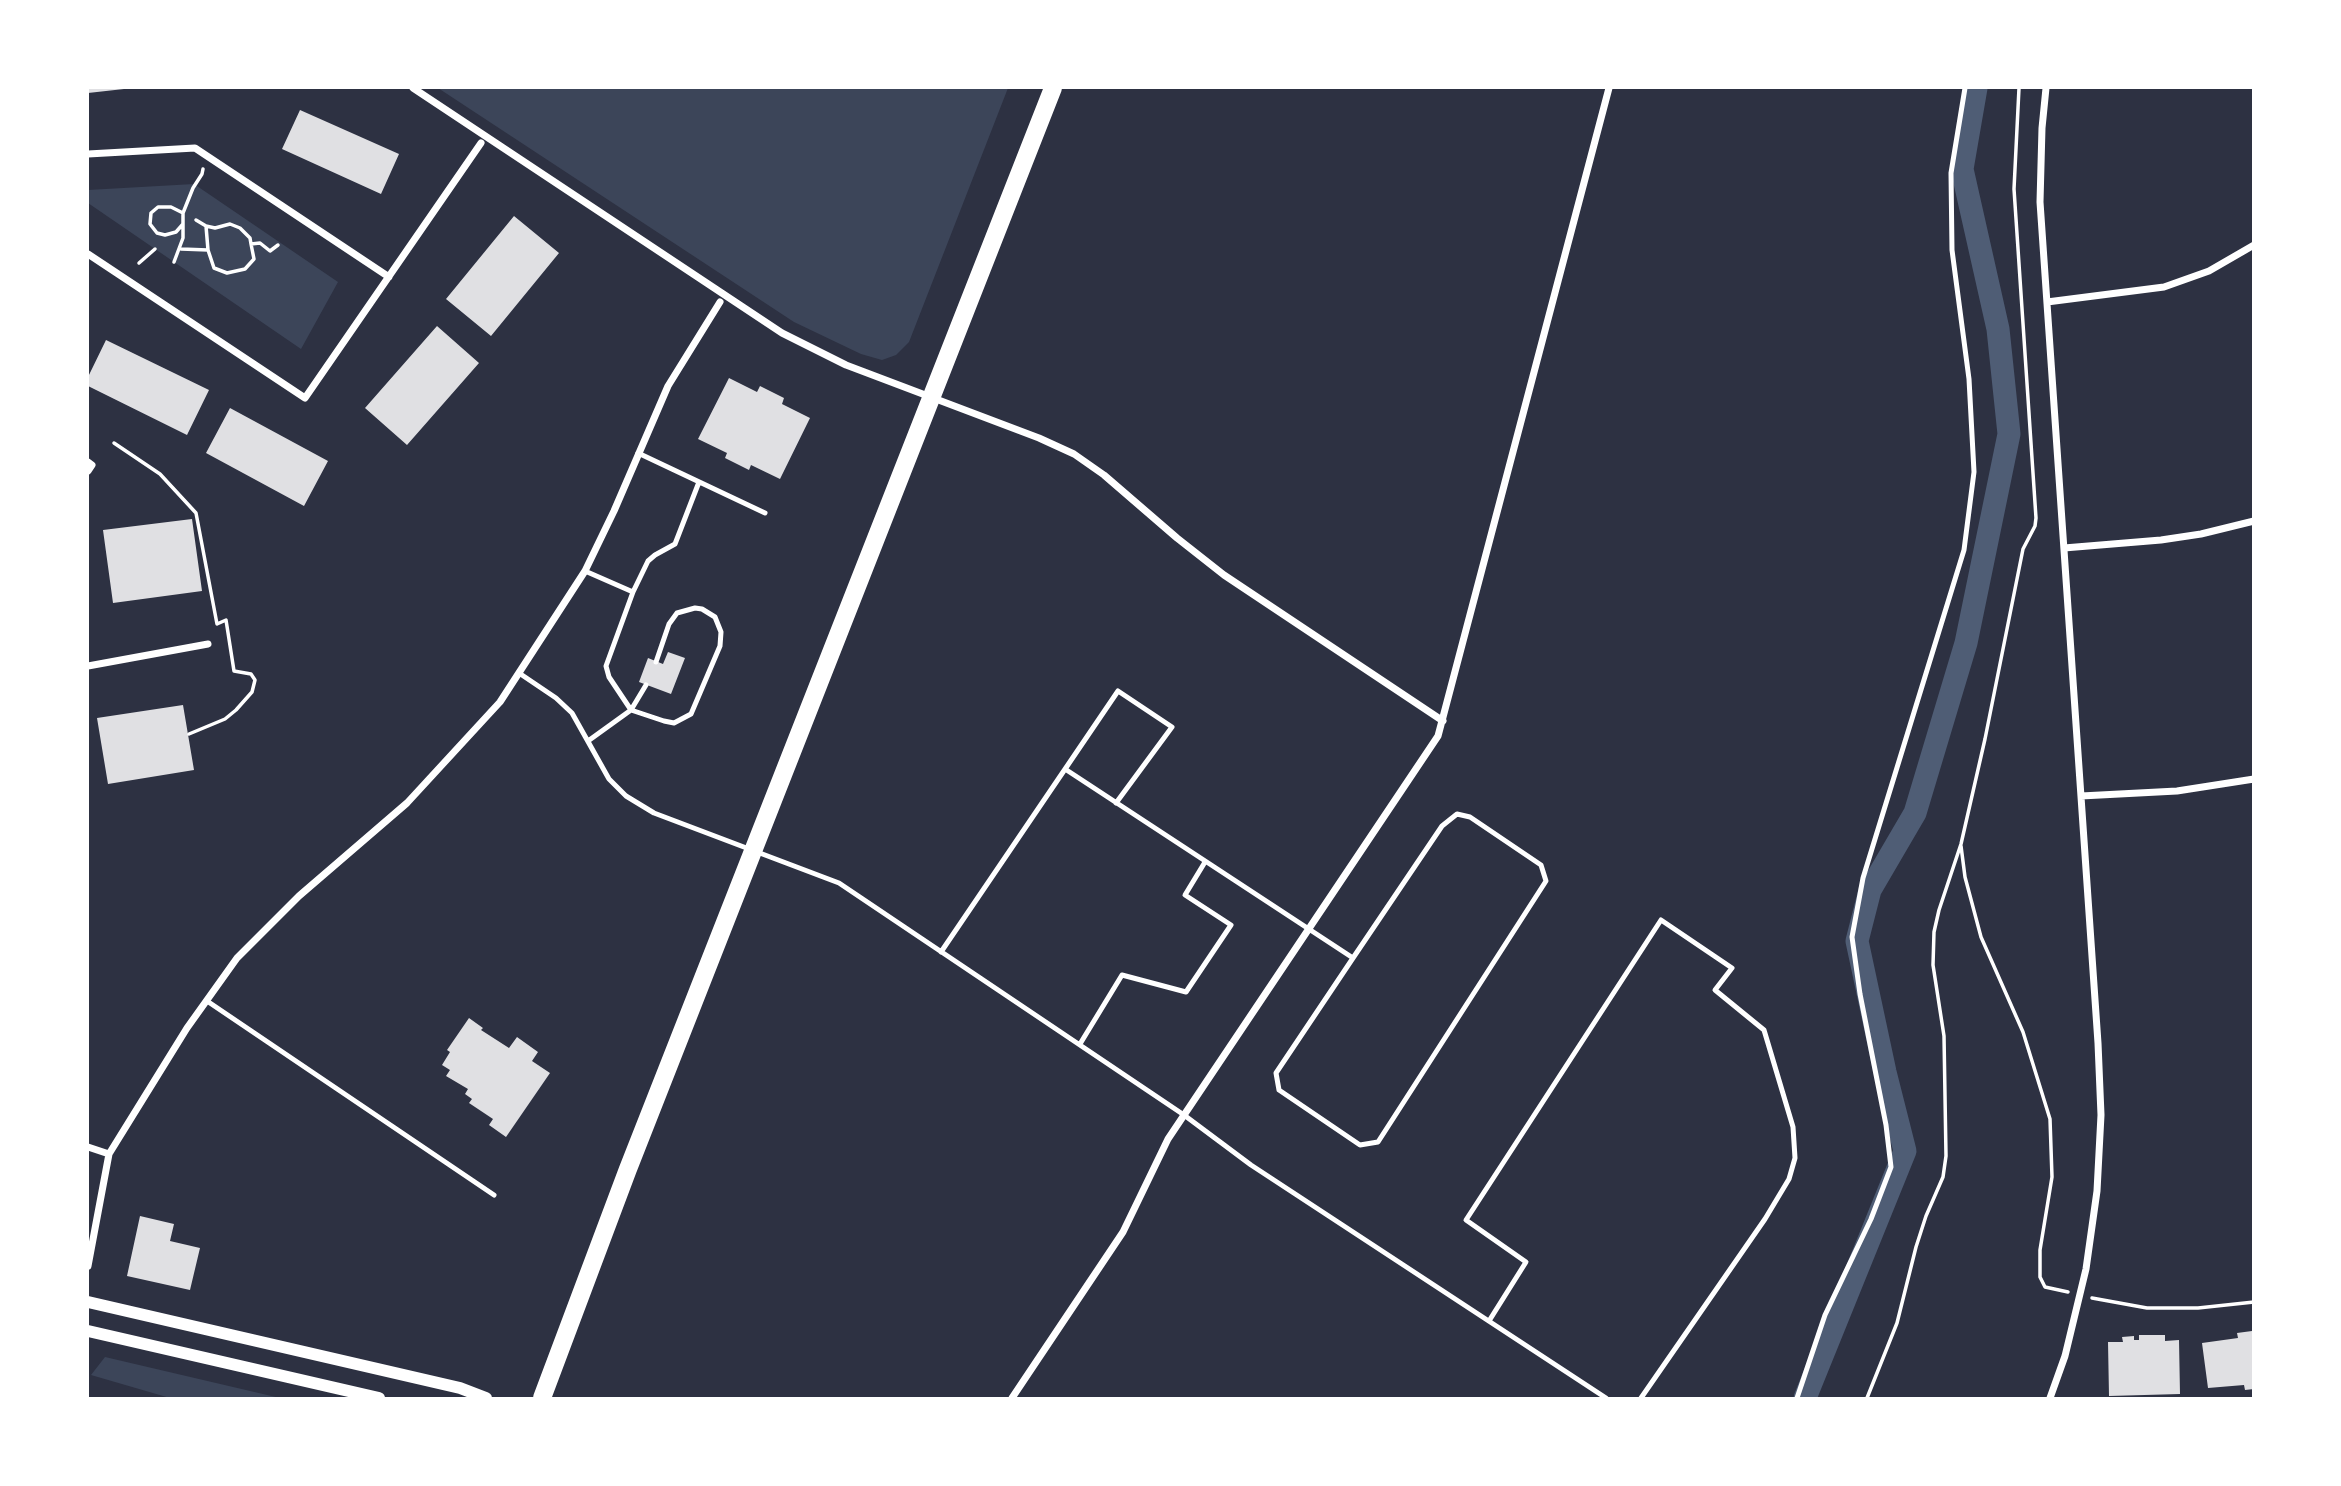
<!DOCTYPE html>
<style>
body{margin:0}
#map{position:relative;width:2341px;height:1486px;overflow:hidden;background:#2d3142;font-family:"Noto Serif",serif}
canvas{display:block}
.frame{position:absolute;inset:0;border:89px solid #fff;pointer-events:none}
</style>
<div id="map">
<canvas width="2341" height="1486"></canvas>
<div class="frame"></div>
</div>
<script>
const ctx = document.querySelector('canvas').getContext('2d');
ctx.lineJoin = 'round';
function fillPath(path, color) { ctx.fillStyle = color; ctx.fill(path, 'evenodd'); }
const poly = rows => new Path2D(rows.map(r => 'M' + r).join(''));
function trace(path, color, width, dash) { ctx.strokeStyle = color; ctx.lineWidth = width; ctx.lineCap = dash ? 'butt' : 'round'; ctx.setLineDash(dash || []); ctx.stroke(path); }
fillPath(poly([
 [438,88,1008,88,909,342,896,355,882,360,861,354,794,322],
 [194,184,338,282,301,349,88,203,88,190],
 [105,1357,280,1398,170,1398,91,1375]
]), '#3c4559');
trace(poly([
 [1805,1398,1905,1151,1885,1072,1857,941,1870,890,1915,813,1966,643,2009,434,1998,329,1962,169,1976,88]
]), '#4f5d75', 23);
fillPath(poly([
 [88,88,124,88,124,89,88,93],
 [300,110,399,154,381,194,282,149],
 [514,216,559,253,491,336,446,299],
 [437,326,479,363,407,445,365,408],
 [106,340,209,390,187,435,88,386,88,377],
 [729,378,757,392,760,386,784,398,782,404,810,418,780,479,751,465,749,470,725,458,727,453,698,439],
 [230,408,328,461,304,506,206,453],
 [192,519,202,591,113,603,103,530],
 [668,652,685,658,671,694,639,682,648,658,663,664],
 [183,705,194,770,108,784,97,718],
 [469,1018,483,1028,481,1030,509,1048,517,1037,538,1052,532,1061,550,1073,506,1137,489,1125,493,1119,469,1103,472,1099,465,1094,468,1089,446,1076,450,1070,442,1065,450,1052,447,1050],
 [140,1216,174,1224,170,1241,200,1248,190,1290,127,1276],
 [2252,1331,2254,1389,2245,1390,2244,1385,2208,1388,2202,1343,2238,1338,2237,1333],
 [2139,1335,2165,1335,2165,1341,2179,1340,2180,1394,2109,1396,2108,1342,2123,1342,2122,1337,2134,1336,2134,1340,2139,1340]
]), '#e0e0e3');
trace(poly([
 [183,213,193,188,202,174,203,169],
 [196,220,206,226,215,228,230,224,240,228,250,238,251,244,260,243,270,251,278,245],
 [181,249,208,250,206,226],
 [208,250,214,268,227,273,245,269,254,259,251,244],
 [174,262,183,238,183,213,171,207,158,207,151,213,150,224,157,233,165,235,176,232,183,224],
 [139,263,155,249],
 [114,443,160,474,196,513,217,624,226,620,234,671,251,674,255,680,252,692,236,710,225,719,189,734],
 [1961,846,1965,877,1981,937,2023,1032,2050,1119,2052,1177,2040,1250,2040,1277,2045,1287,2068,1292],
 [2092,1298,2147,1308,2198,1308,2254,1302],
 [1867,1398,1897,1323,1916,1247,1926,1216,1943,1177,1946,1156,1944,1036,1933,965,1934,932,1939,910,1961,844,1985,739,2023,549,2035,526,2036,518,2014,189,2019,88]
]), '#fff', 3.5);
trace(poly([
 [638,453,765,513],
 [585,571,633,592,648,561,655,555,675,544,699,482],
 [519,673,556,698,572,713,609,779,626,796,654,813,839,883,1184,1115,1251,1165,1606,1398],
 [646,685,631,710,664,721,674,723,691,714,720,646,721,632,715,617,702,609,695,608,677,613,669,624,656,662],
 [588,741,631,710,609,677,606,666,633,592],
 [1065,769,1353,958,1442,826,1457,814,1470,817,1541,865,1546,881,1378,1142,1360,1145,1279,1090,1276,1073,1353,958],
 [941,952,1118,691,1172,727,1116,803],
 [207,1001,494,1195],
 [1080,1044,1122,975,1186,992,1231,925,1185,895,1205,862],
 [1489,1321,1526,1262,1466,1220,1661,920,1732,968,1715,990,1764,1030,1793,1127,1795,1158,1789,1179,1765,1219,1641,1398],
 [1797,1398,1825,1315,1871,1219,1891,1167,1886,1125,1860,994,1852,937,1863,878,1964,550,1974,472,1969,379,1952,250,1951,173,1965,88]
]), '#fff', 5);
trace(poly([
 [413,88,782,333,846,365,1039,438,1074,454,1104,475,1177,538,1224,575,1443,721],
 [2046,88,2042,128,2040,202,2098,1043,2101,1115,2097,1191,2086,1269,2065,1356,2050,1398],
 [88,154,195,148,389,277],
 [88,254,305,398,481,143],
 [2047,302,2164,287,2209,271,2254,245],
 [88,462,92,465,88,471],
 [2064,548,2161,540,2201,534,2254,521],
 [88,666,208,644],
 [2081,796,2177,791,2254,779],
 [88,1147,109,1154],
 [88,1266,109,1154,187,1028,237,958,299,896,407,803,500,702,585,571,614,511,668,386,720,302],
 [1012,1398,1123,1232,1168,1139,1438,736,1609,88]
]), '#fff', 7);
trace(poly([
 [88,1302,460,1388,486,1398],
 [88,1331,379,1398]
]), '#fff', 12);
trace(poly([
 [542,1398,628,1169,1053,88]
]), '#fff', 18);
</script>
